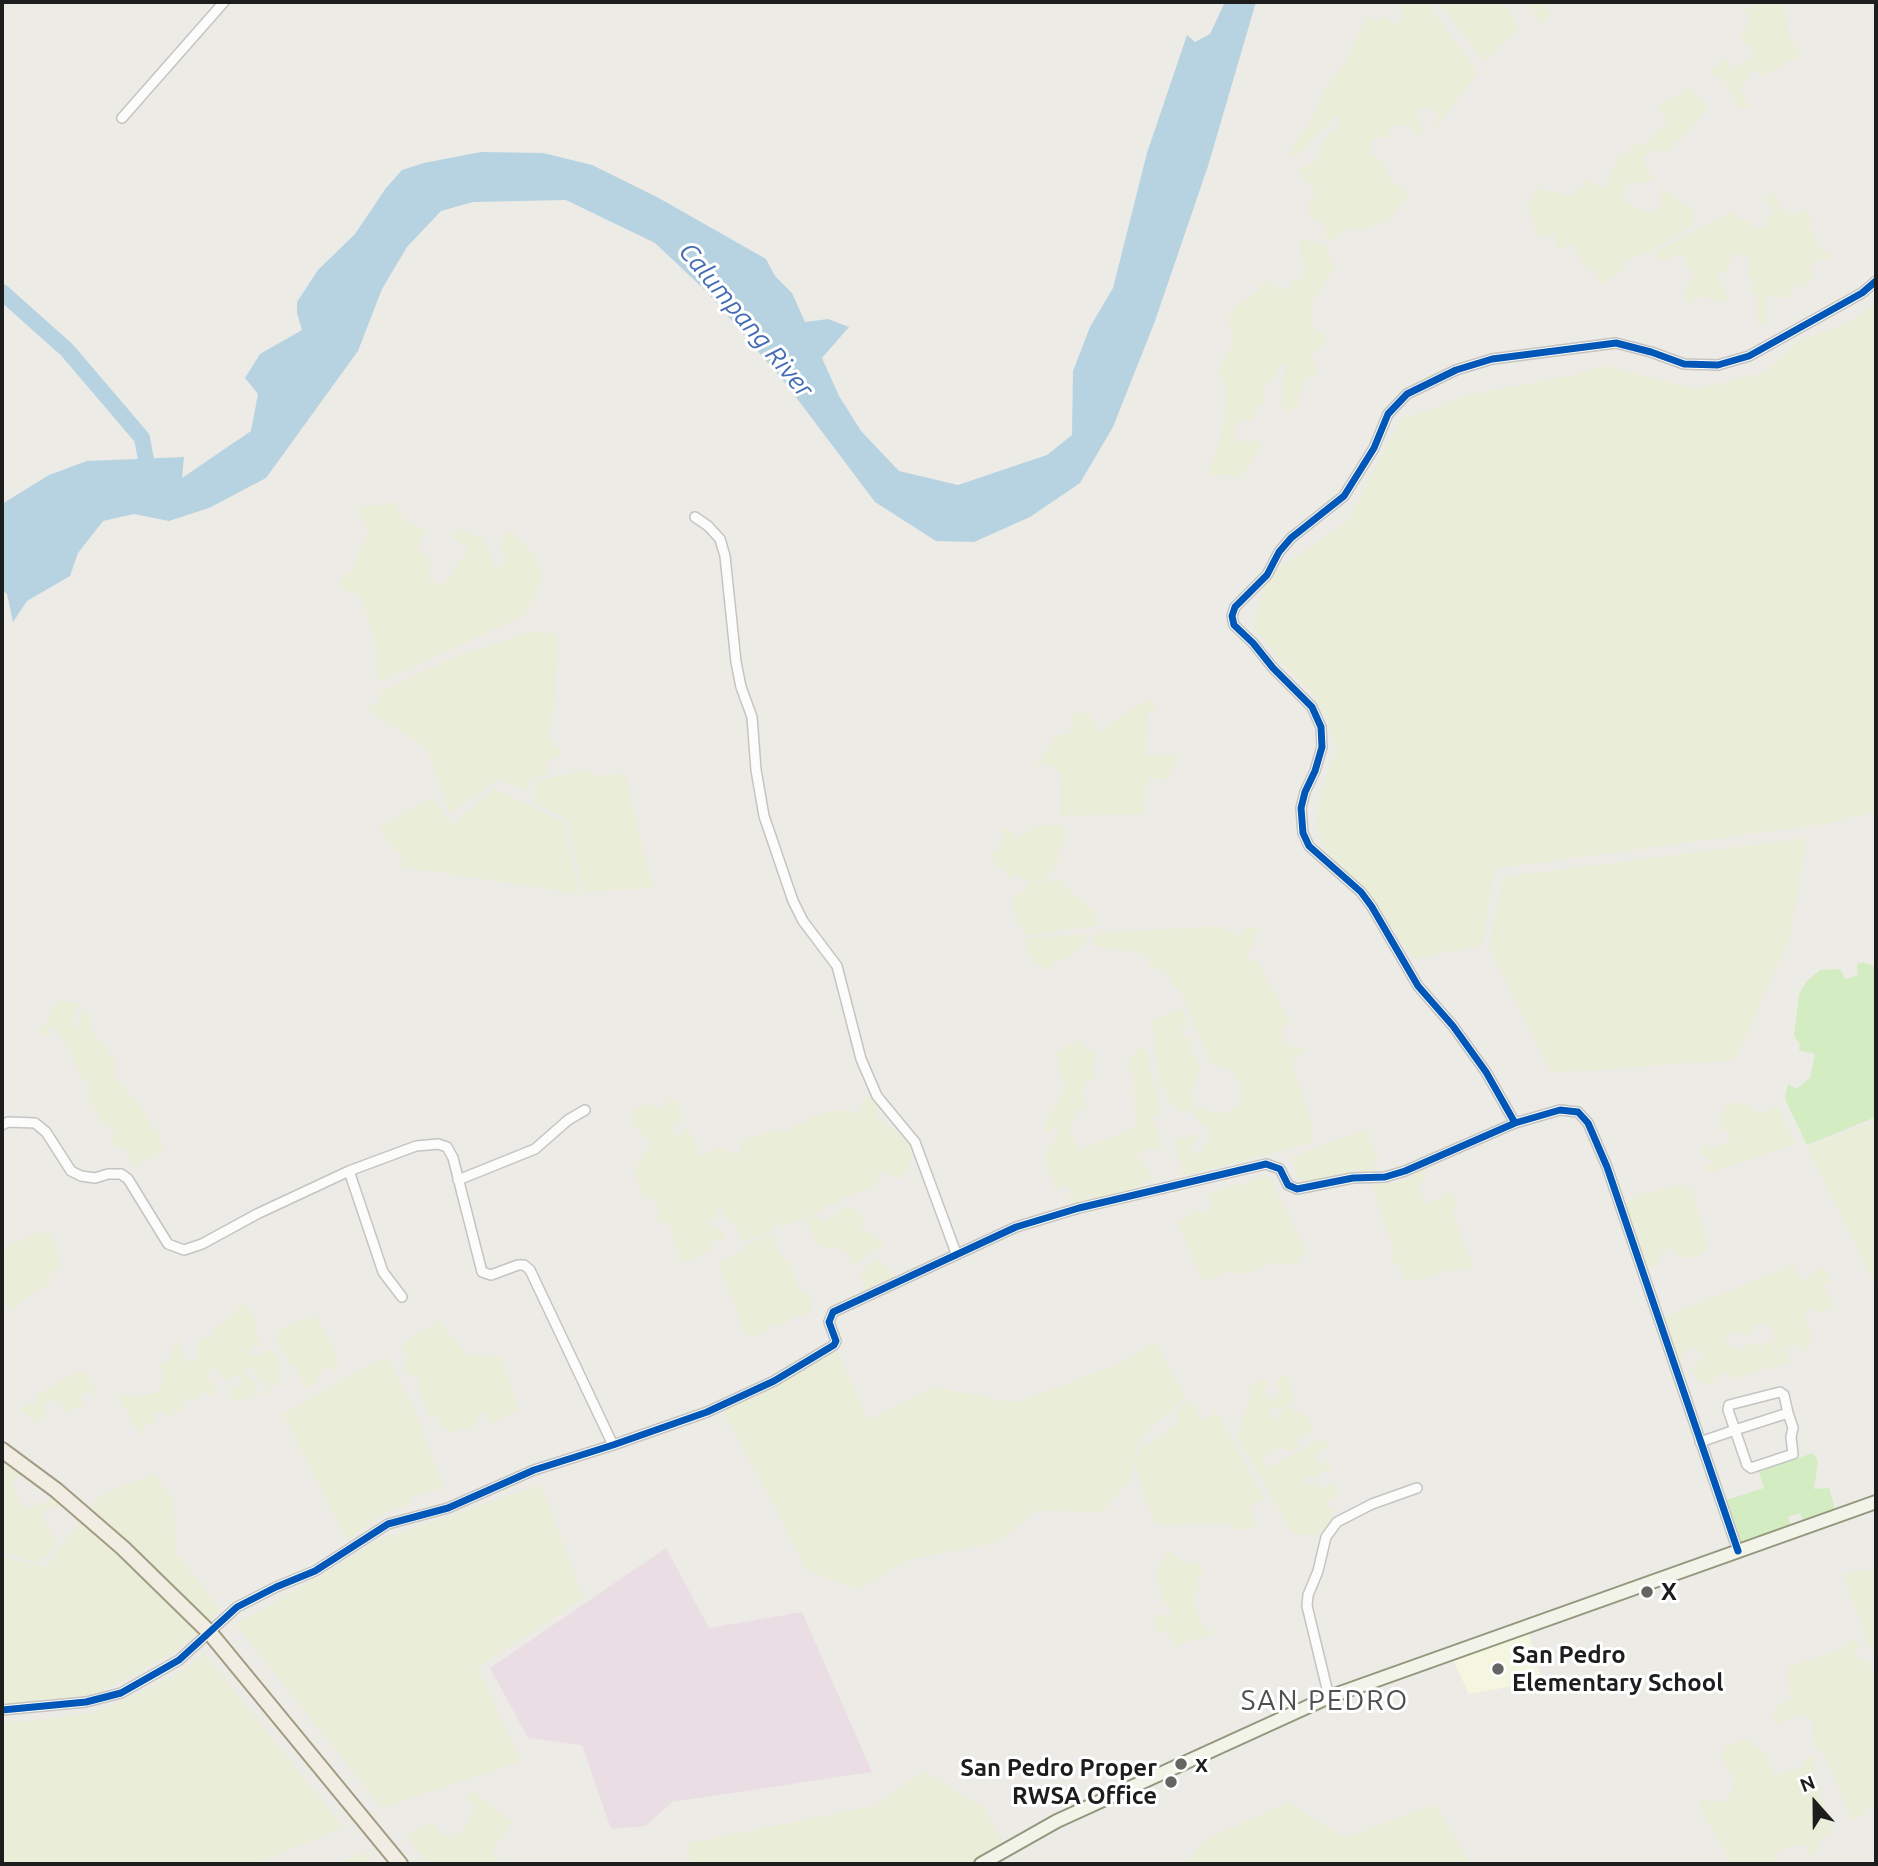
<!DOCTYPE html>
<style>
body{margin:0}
#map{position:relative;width:1878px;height:1866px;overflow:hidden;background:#ecebe6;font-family:Ubuntu,sans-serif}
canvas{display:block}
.frame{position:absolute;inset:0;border:4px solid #1d1d1d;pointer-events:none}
.north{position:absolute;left:1780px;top:1768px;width:70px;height:70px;-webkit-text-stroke:5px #fff;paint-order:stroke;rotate:339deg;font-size:19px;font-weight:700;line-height:28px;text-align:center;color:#1d1d1d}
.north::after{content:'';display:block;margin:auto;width:24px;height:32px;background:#1d1d1d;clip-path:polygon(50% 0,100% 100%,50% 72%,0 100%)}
</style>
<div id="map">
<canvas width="1878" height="1866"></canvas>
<div class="frame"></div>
<div class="north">N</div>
</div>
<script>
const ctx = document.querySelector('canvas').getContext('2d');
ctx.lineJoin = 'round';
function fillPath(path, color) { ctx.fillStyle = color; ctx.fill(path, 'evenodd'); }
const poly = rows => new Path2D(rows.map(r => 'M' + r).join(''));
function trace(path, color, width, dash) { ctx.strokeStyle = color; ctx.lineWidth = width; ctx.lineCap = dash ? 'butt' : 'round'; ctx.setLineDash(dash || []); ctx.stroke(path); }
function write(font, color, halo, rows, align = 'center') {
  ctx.font = font + ' Ubuntu,sans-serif'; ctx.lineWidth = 6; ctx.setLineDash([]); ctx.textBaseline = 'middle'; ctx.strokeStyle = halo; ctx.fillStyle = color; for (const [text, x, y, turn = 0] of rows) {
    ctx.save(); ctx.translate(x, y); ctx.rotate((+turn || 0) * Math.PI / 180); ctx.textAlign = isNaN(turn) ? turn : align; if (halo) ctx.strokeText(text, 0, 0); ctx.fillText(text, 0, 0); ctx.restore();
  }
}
fillPath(poly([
 [666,1548,709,1628,802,1612,872,1772,672,1802,646,1826,611,1829,582,1745,528,1738,490,1668]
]), '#eadee4');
fillPath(poly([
 [1528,1631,1542,1681,1469,1694,1452,1658]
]), '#f4f6e0');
fillPath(poly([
 [1396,2,1426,2,1478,73,1433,131,1430,130,1438,122,1438,116,1432,108,1427,107,1419,108,1417,114,1417,119,1424,131,1417,134,1407,125,1391,127,1388,137,1372,139,1370,152,1380,160,1392,180,1410,194,1391,218,1364,229,1347,228,1328,243,1323,223,1310,217,1307,206,1316,193,1297,168,1310,166,1319,156,1326,137,1341,125,1339,118,1336,116,1295,158,1288,153,1310,123,1323,92,1346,62,1367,16,1374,22,1385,16,1395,24,1405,16],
 [1438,2,1503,2,1519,27,1484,62],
 [1528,2,1547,2,1546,10,1551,15,1541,24],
 [1757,2,1778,2,1786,13,1788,35,1801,55,1764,76,1758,70,1751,72,1740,89,1749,107,1742,109,1738,106,1722,77,1708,73,1719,65,1721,58,1724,59,1732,69,1754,57,1751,46,1745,46,1740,40,1750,19,1748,13,1743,10],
 [1687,86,1708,107,1680,141,1675,141,1666,153,1652,150,1642,158,1654,180,1644,183,1626,183,1623,197,1632,206,1652,214,1661,207,1661,187,1692,209,1693,224,1651,251,1631,259,1624,259,1625,268,1599,285,1594,268,1585,266,1571,244,1557,250,1555,234,1537,237,1528,204,1537,188,1571,196,1584,184,1583,181,1591,181,1603,190,1618,158,1625,155,1631,149,1630,146,1647,142,1668,121,1658,108,1661,102,1680,96],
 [1773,193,1783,212,1792,215,1806,210,1813,221,1809,228,1822,251,1829,251,1829,260,1817,258,1810,272,1815,278,1812,282,1805,282,1802,291,1798,282,1792,286,1794,290,1787,299,1766,295,1765,327,1757,323,1757,292,1750,290,1755,281,1747,276,1747,271,1751,263,1746,255,1738,254,1730,259,1727,272,1719,272,1717,277,1730,302,1698,297,1694,298,1691,310,1683,293,1693,278,1694,269,1687,270,1686,257,1678,254,1661,262,1655,252,1732,212,1744,222,1748,219,1751,228,1763,227,1774,209,1763,198],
 [1301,239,1326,245,1335,268,1313,300,1311,323,1317,333,1322,331,1326,340,1312,353,1318,371,1314,377,1304,378,1297,408,1287,413,1281,404,1285,363,1280,365,1275,378,1270,379,1263,389,1267,403,1261,403,1250,422,1240,419,1234,429,1238,435,1231,440,1259,442,1261,447,1242,476,1208,474,1220,439,1226,406,1227,390,1218,369,1230,351,1233,329,1227,322,1235,307,1261,288,1259,284,1270,281,1279,291,1290,287,1292,281,1300,281,1305,272,1300,249],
 [1876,301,1876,811,1830,823,1494,869,1483,945,1413,959,1383,914,1325,849,1316,825,1320,793,1337,750,1329,723,1311,691,1290,672,1253,626,1264,585,1282,566,1348,521,1401,419,1473,394,1570,376,1605,366,1698,389,1766,372,1799,340,1847,324],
 [394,502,406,523,427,529,417,547,431,560,429,580,441,585,450,577,469,549,451,536,458,529,484,538,495,568,504,564,506,554,499,545,510,529,533,553,543,578,524,616,379,682,374,638,361,595,342,590,339,581,352,571,368,529,356,509],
 [533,631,557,634,555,707,547,736,563,753,545,763,551,773,529,779,529,788,524,789,498,779,450,814,427,748,366,709,380,701,382,691,456,656],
 [1145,700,1156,704,1154,712,1147,712,1146,755,1180,756,1166,780,1150,777,1145,786,1144,814,1060,816,1061,773,1046,762,1034,768,1057,735,1069,734,1074,722,1069,714,1088,712,1099,732],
 [585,770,594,776,627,773,630,796,653,888,583,892,568,819,534,803,536,781],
 [494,788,564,822,579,894,398,866,403,858,378,828,433,797,452,826],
 [1061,825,1066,834,1063,842,1066,846,1058,851,1060,858,1053,866,1057,869,1056,872,1051,871,1046,875,1050,882,1026,881,1017,874,1010,878,1004,869,996,868,991,851,997,850,1002,844,1004,835,1001,833,1006,827,1017,837,1035,827],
 [1807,838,1790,937,1735,1060,1551,1073,1489,947,1503,877],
 [1059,878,1065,880,1063,884,1095,913,1099,925,1025,936,1023,927,1018,924,1012,904,1015,893,1021,894,1026,891,1028,883,1056,883],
 [1220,926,1239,937,1249,926,1261,930,1251,937,1256,944,1253,945,1246,956,1258,962,1290,1021,1281,1030,1286,1046,1307,1048,1292,1062,1312,1124,1312,1143,1183,1176,1175,1139,1189,1137,1196,1133,1200,1137,1190,1147,1199,1155,1211,1134,1192,1112,1195,1108,1202,1108,1220,1114,1240,1106,1242,1088,1233,1070,1212,1065,1179,988,1170,985,1170,976,1159,968,1152,970,1148,969,1151,963,1149,955,1092,945,1095,933],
 [1092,934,1077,952,1069,954,1066,959,1050,965,1050,968,1043,971,1042,966,1034,965,1033,956,1029,955,1028,951,1026,938],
 [59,1001,79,1004,70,1026,77,1029,83,1010,89,1012,91,1029,103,1047,108,1047,107,1054,115,1057,115,1075,148,1118,151,1130,156,1128,164,1150,133,1167,126,1149,116,1148,111,1138,115,1129,102,1122,88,1098,89,1084,78,1075,73,1056,53,1026,49,1028,49,1034,42,1035,40,1031,42,1027,49,1022,47,1018],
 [1183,1008,1188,1027,1181,1027,1184,1038,1191,1037,1193,1043,1190,1045,1191,1054,1196,1055,1201,1068,1190,1095,1195,1104,1191,1111,1180,1112,1165,1097,1170,1091,1160,1088,1152,1021],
 [1080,1040,1087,1051,1090,1049,1095,1052,1092,1067,1095,1080,1087,1082,1081,1092,1087,1108,1081,1108,1070,1127,1070,1132,1080,1150,1135,1127,1134,1082,1129,1067,1131,1057,1144,1044,1162,1114,1153,1117,1162,1149,1145,1149,1136,1154,1152,1177,1138,1187,1138,1192,1094,1201,1092,1197,1087,1196,1085,1200,1071,1204,1069,1202,1071,1192,1068,1187,1061,1186,1055,1190,1045,1156,1059,1132,1056,1127,1051,1129,1049,1134,1043,1129,1062,1093,1064,1086,1056,1052],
 [665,1096,680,1104,682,1122,676,1122,672,1131,680,1137,684,1129,688,1129,701,1156,719,1148,739,1155,741,1141,780,1129,786,1133,799,1122,801,1125,808,1121,810,1117,822,1113,848,1110,857,1114,864,1098,870,1096,877,1106,878,1118,908,1140,914,1154,908,1163,909,1168,899,1179,882,1170,878,1174,879,1183,862,1192,859,1191,855,1197,854,1194,844,1196,844,1201,822,1208,821,1211,784,1227,776,1222,773,1225,774,1230,742,1242,735,1224,729,1223,721,1209,715,1210,718,1219,708,1217,707,1224,724,1232,724,1240,714,1240,709,1251,703,1253,701,1258,697,1255,692,1261,687,1260,682,1264,669,1224,658,1222,657,1216,660,1211,653,1197,649,1201,644,1193,640,1192,634,1170,652,1143,632,1124,634,1117,632,1110,652,1102,658,1109,669,1105],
 [1728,1102,1749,1106,1759,1114,1777,1106,1796,1144,1709,1173,1707,1166,1713,1162,1699,1152,1704,1145,1713,1147,1729,1142,1729,1133,1726,1129,1719,1131,1721,1115],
 [1876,1120,1876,1287,1807,1147],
 [1365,1129,1370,1133,1369,1140,1379,1158,1373,1165,1376,1175,1361,1175,1357,1169,1350,1172,1352,1177,1300,1186,1292,1157],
 [1425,1168,1426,1173,1418,1190,1427,1204,1452,1192,1459,1209,1453,1209,1452,1215,1458,1224,1462,1242,1475,1266,1472,1269,1463,1268,1408,1282,1402,1274,1399,1264,1393,1264,1391,1256,1394,1251,1371,1185,1403,1181],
 [1269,1176,1306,1251,1297,1265,1274,1263,1244,1274,1226,1272,1203,1282,1177,1222,1194,1211,1206,1215,1212,1206,1208,1193],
 [1676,1186,1692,1187,1708,1249,1697,1257,1679,1258,1674,1248,1663,1251,1655,1268,1649,1265,1646,1272,1623,1204,1642,1194],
 [847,1206,854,1208,858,1215,864,1216,866,1217,860,1224,864,1232,874,1232,873,1236,883,1241,883,1246,874,1252,871,1249,867,1251,869,1255,851,1265,849,1255,841,1249,834,1246,823,1249,821,1244,816,1244,807,1220,817,1215,824,1222,827,1219,834,1219,839,1210],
 [41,1230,42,1233,52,1234,61,1268,49,1274,50,1287,44,1286,10,1310,2,1292,2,1267,4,1266,6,1247],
 [772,1233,776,1248,788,1262,801,1291,811,1294,812,1311,805,1316,797,1314,783,1325,771,1324,769,1330,750,1338,743,1330,719,1262,746,1250,744,1246],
 [874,1258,896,1277,865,1290,859,1274],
 [1794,1265,1799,1277,1807,1279,1816,1268,1828,1272,1829,1282,1823,1285,1834,1306,1819,1314,1813,1306,1804,1317,1813,1337,1805,1350,1794,1344,1784,1348,1791,1362,1780,1365,1771,1326,1769,1323,1762,1323,1754,1327,1750,1335,1735,1332,1729,1334,1725,1343,1733,1349,1742,1350,1750,1342,1762,1346,1772,1340,1779,1365,1731,1379,1726,1372,1713,1379,1712,1385,1699,1381,1691,1370,1704,1355,1693,1347,1685,1349,1681,1364,1684,1368,1680,1374,1664,1317],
 [242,1303,258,1323,255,1330,263,1346,254,1345,250,1349,250,1353,256,1358,268,1349,273,1351,280,1365,279,1378,283,1383,271,1387,268,1394,262,1397,268,1383,257,1380,258,1373,255,1369,244,1368,244,1373,248,1378,254,1380,256,1393,238,1402,231,1398,229,1390,240,1386,242,1380,239,1376,232,1376,227,1384,219,1370,211,1369,207,1372,208,1379,214,1384,214,1389,216,1392,208,1396,207,1393,201,1393,195,1403,188,1398,182,1401,183,1406,187,1409,183,1412,176,1409,172,1411,174,1416,169,1418,163,1412,157,1413,154,1417,157,1424,146,1424,142,1429,144,1434,141,1436,118,1396,123,1392,128,1398,157,1393,163,1378,164,1371,159,1365,166,1363,173,1354,174,1342,179,1340,181,1352,187,1361,192,1362,199,1356,197,1348,203,1337,209,1339,216,1327,233,1315],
 [316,1315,339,1360,335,1372,331,1368,322,1370,317,1382,305,1388,297,1369,287,1364,287,1357,275,1337,279,1334,277,1330],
 [439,1320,467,1356,500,1356,519,1410,490,1424,488,1412,476,1416,478,1423,468,1430,456,1429,450,1434,441,1426,439,1417,429,1417,417,1386,422,1379,403,1372,407,1355,400,1345],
 [1155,1342,1186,1397,1139,1439,1131,1479,1101,1513,1036,1510,999,1542,908,1560,859,1589,806,1570,774,1505,723,1412,836,1350,869,1420,934,1387,1016,1403,1120,1363],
 [386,1356,414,1408,444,1488,413,1495,410,1504,385,1512,347,1541,283,1414],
 [84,1370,97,1393,95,1396,90,1392,81,1393,82,1402,86,1406,66,1412,60,1410,62,1408,61,1403,50,1400,45,1403,45,1416,33,1423,27,1414,22,1413,19,1408,27,1403,33,1408,37,1395,70,1375],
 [1281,1375,1286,1375,1291,1383,1291,1393,1295,1397,1290,1404,1280,1409,1273,1407,1268,1411,1269,1415,1274,1420,1279,1417,1281,1410,1290,1406,1296,1413,1300,1412,1309,1419,1310,1425,1316,1431,1300,1436,1297,1441,1301,1446,1288,1451,1284,1448,1270,1452,1263,1458,1264,1464,1269,1468,1322,1438,1330,1445,1330,1451,1327,1448,1321,1449,1316,1452,1315,1457,1319,1463,1329,1460,1332,1464,1330,1470,1321,1471,1316,1479,1306,1475,1305,1481,1309,1487,1316,1483,1325,1488,1334,1481,1339,1493,1328,1501,1328,1506,1334,1509,1331,1516,1332,1522,1317,1535,1293,1534,1237,1437,1251,1394,1249,1384,1266,1379,1269,1382,1264,1390,1270,1400,1281,1393,1276,1382],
 [1187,1401,1196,1407,1198,1416,1204,1420,1212,1417,1215,1408,1264,1499,1250,1507,1256,1524,1250,1531,1232,1528,1230,1523,1160,1525,1152,1520,1135,1465,1141,1445,1150,1444,1157,1436,1162,1437,1166,1435,1167,1426,1173,1427,1177,1425,1179,1416,1174,1413],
 [2,1458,19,1474,13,1483,19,1501,27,1510,39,1502,47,1504,51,1495,57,1501,59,1507,53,1506,41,1513,58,1546,38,1562,2,1552],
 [154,1473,174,1502,176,1553,221,1610,174,1653,96,1694,2,1706,2,1557,46,1567,99,1496],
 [541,1485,584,1598,478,1667,521,1762,382,1808,235,1624,329,1572,373,1542],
 [1168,1550,1185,1564,1196,1561,1204,1571,1196,1580,1200,1589,1194,1594,1194,1606,1207,1632,1219,1628,1219,1631,1175,1646,1166,1630,1157,1634,1153,1618,1161,1613,1170,1619,1171,1611,1162,1599,1163,1589,1154,1577],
 [1876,1569,1876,1653,1864,1641,1864,1629,1842,1574],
 [1855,1637,1860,1647,1855,1651,1858,1660,1869,1661,1876,1681,1876,1810,1870,1805,1864,1815,1852,1820,1822,1750,1814,1746,1812,1721,1805,1714,1784,1720,1778,1727,1772,1717,1775,1708,1791,1698,1786,1667,1839,1651],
 [204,1653,344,1828,253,1864,2,1864,2,1724,92,1713,127,1699,183,1671],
 [1748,1739,1766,1754,1774,1776,1802,1767,1808,1756,1814,1759,1813,1774,1834,1833,1821,1838,1817,1847,1818,1853,1810,1856,1806,1845,1797,1845,1776,1853,1775,1864,1729,1864,1728,1856,1700,1809,1702,1799,1712,1802,1724,1801,1732,1792,1734,1777,1721,1760,1725,1746],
 [923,1771,984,1808,1004,1843,971,1864,691,1864,686,1844,877,1805],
 [473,1791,512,1822,492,1851,495,1860,500,1864,429,1864,405,1836,432,1822,441,1833,449,1838,461,1833,476,1807,466,1796],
 [1289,1802,1345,1838,1436,1804,1470,1864,1185,1864,1206,1839],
 [364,1852,374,1864,338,1864]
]), '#eaedd8');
fillPath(poly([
 [1863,962,1876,967,1876,1117,1807,1145,1785,1099,1788,1084,1796,1089,1810,1078,1815,1054,1799,1050,1800,1045,1794,1036,1799,994,1807,981,1820,970,1840,969,1845,979,1858,975,1857,964],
 [1813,1453,1818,1461,1814,1489,1829,1488,1836,1513,1803,1523,1800,1513,1788,1517,1792,1528,1738,1547,1723,1501,1764,1488,1759,1472]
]), '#d3ecc2');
fillPath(poly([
 [1225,2,1256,2,1208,166,1155,321,1113,427,1080,483,1030,517,974,542,936,541,875,502,786,384,708,293,655,243,566,200,473,202,441,211,407,247,382,289,358,351,266,478,209,508,169,521,134,514,103,521,78,553,70,576,27,601,13,622,7,594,2,590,2,504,49,475,87,461,184,457,182,478,251,431,258,394,245,378,260,354,302,330,297,313,297,302,318,270,355,234,386,188,402,170,424,163,481,152,543,153,592,165,657,197,766,259,775,276,792,293,805,322,828,319,849,327,822,358,839,396,861,431,899,471,958,485,1047,455,1072,435,1073,371,1090,327,1113,288,1147,153,1187,35,1195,42,1210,34]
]), '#b7d3e2');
trace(poly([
 [2,292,67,350,142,438,149,476]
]), '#b7d3e2', 16);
const street = poly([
 [122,118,224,2],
 [695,517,708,526,720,539,725,556,736,662,741,687,752,717,756,770,764,816,793,901,803,921,837,966,861,1059,877,1096,915,1142,956,1253],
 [1515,1123,1486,1072,1453,1026,1418,986,1372,907,1361,892,1309,846,1303,833,1301,808,1305,792,1315,771,1322,747,1321,727,1312,707,1273,668,1253,643,1234,625,1232,616,1235,607,1267,575,1279,552,1291,538,1344,496,1374,448,1388,414,1407,394,1456,370,1492,359,1616,343,1651,352,1684,364,1718,365,1749,356,1862,293,1876,281],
 [2,1125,8,1122,35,1123,46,1132,71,1171,81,1176,95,1178,108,1174,121,1174,128,1179,168,1244,184,1250,202,1244,257,1214,349,1171],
 [458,1180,535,1149,568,1120,585,1110],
 [402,1297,383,1272,349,1171,416,1146,438,1144,447,1147,453,1158,482,1272,491,1275,518,1265,524,1265,530,1270,613,1445],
 [1700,1442,1735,1430,1788,1413,1793,1428,1791,1437,1793,1454,1751,1468,1747,1465,1735,1430,1728,1410,1729,1405,1780,1392,1784,1395,1788,1413],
 [1329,1697,1307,1606,1308,1595,1318,1571,1326,1537,1337,1522,1372,1504,1417,1488],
 [2,1710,86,1702,121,1693,179,1660,237,1607,276,1587,315,1571,388,1524,448,1508,534,1470,613,1445,707,1412,774,1381,834,1345,836,1341,829,1322,833,1312,1016,1227,1079,1208,1266,1164,1280,1169,1288,1185,1297,1189,1353,1178,1385,1177,1405,1171,1515,1123,1560,1110,1578,1112,1588,1123,1607,1167,1738,1551]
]);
const secondary = poly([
 [981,1864,1057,1821,1329,1697,1876,1502]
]);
const primary = poly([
 [2,1450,56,1490,123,1548,210,1633,400,1864]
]);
trace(street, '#c4c4c2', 12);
trace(secondary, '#92977d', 16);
trace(primary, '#a29c82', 18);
trace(street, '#fcfcfb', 9);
trace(secondary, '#f2f4e9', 12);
trace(primary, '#f1ede3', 14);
trace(poly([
 [1515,1123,1486,1072,1453,1026,1418,986,1372,907,1361,892,1309,846,1303,833,1301,808,1305,792,1315,771,1322,747,1321,727,1312,707,1273,668,1253,643,1234,625,1232,616,1235,607,1267,575,1279,552,1291,538,1344,496,1374,448,1388,414,1407,394,1456,370,1492,359,1616,343,1651,352,1684,364,1718,365,1749,356,1862,293,1876,281],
 [2,1710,86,1702,121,1693,179,1660,237,1607,276,1587,315,1571,388,1524,448,1508,534,1470,613,1445,707,1412,774,1381,834,1345,836,1341,829,1322,833,1312,1016,1227,1079,1208,1266,1164,1280,1169,1288,1185,1297,1189,1353,1178,1385,1177,1405,1171,1515,1123,1560,1110,1578,1112,1588,1123,1607,1167,1738,1551]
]), '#0057b8', 7);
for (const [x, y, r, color] of [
 [1647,1592,7,"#656563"],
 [1498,1669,7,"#656563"],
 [1181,1764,7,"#656563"],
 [1171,1782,7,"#656563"]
]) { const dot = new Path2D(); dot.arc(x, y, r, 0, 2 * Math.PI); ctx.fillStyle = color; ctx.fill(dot); trace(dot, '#fff', 2.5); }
write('bold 24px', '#1d1d1d', '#fff', [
 ["X",1661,1592],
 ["San Pedro",1512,1655],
 ["Elementary School",1512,1683],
 ["x",1195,1764],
 ["San Pedro Proper",1157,1768,"right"],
 ["RWSA Office",1157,1796,"right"]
], 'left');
write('italic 26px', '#446db3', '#fff', [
 ["Calumpang River",746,320,50]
]);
ctx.letterSpacing = '2px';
write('28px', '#505050', '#fff', [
 ["SAN PEDRO",1325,1701]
]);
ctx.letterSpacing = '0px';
</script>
